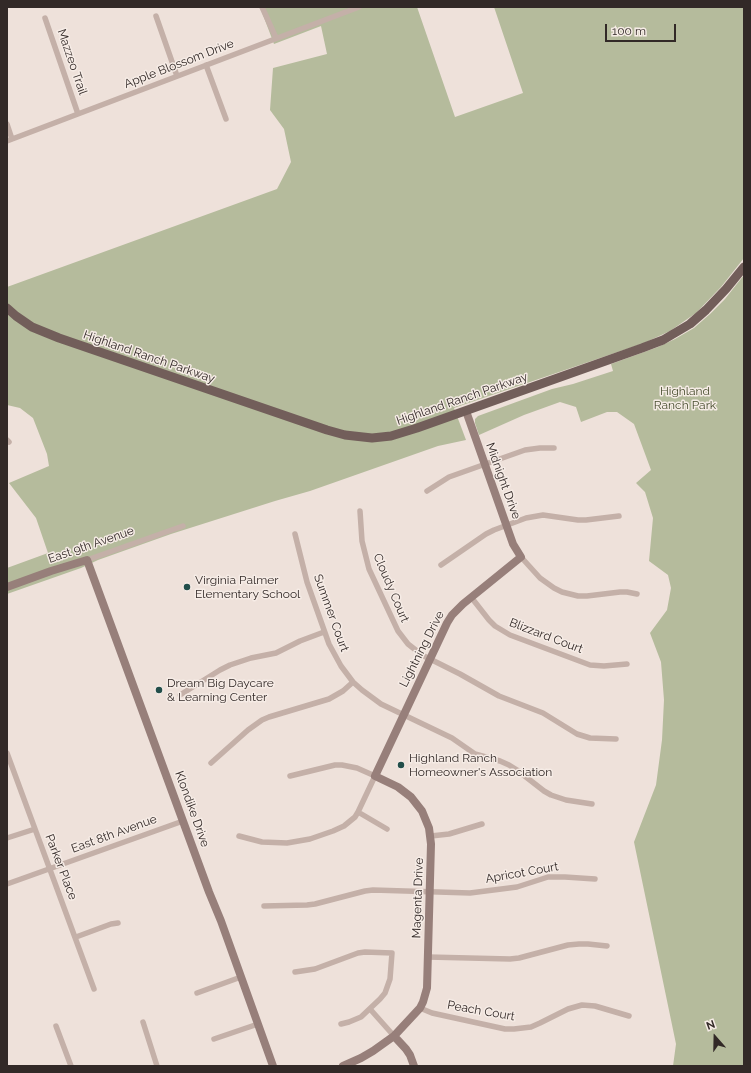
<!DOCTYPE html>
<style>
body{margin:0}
#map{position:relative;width:751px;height:1073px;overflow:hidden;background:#eee1da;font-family:Raleway,sans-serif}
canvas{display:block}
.frame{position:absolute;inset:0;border:8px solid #322927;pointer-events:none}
.north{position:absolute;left:695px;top:1017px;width:40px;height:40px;-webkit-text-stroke:3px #f6ece6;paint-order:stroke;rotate:340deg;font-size:11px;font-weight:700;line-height:16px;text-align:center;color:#322927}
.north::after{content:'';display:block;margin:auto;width:14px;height:18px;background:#322927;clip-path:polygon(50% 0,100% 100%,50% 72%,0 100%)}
.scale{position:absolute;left:605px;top:24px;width:71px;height:18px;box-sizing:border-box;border:2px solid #322927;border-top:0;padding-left:5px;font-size:12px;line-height:14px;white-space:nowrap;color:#322927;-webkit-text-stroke:3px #f6ece6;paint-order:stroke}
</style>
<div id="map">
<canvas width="751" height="1073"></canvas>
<div class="frame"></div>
<div class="north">N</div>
<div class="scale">100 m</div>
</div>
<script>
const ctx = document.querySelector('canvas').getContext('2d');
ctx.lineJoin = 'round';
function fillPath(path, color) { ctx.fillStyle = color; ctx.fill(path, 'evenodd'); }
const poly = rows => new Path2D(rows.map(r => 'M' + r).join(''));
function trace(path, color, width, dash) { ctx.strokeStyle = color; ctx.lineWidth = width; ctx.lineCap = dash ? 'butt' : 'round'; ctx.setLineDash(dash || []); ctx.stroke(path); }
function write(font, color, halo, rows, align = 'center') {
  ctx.font = font + ' Raleway,sans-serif'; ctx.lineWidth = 3; ctx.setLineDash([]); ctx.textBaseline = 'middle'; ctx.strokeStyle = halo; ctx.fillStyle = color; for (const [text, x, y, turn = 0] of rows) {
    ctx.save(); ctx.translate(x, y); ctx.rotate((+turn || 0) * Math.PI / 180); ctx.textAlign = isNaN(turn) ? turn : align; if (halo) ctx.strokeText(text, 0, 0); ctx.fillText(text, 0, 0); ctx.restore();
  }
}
fillPath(poly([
 [260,7,417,7,455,117,523,93,494,7,744,7,744,258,721,287,696,313,670,331,644,343,454,408,466,440,438,446,310,491,275,501,171,534,98,560,81,568,7,594,7,568,48,553,36,518,9,483,49,466,47,454,33,418,20,408,7,405,7,287,277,189,291,162,284,129,270,110,273,68,327,54,321,26,274,44],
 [744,275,744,1066,673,1066,676,1044,634,842,656,785,662,740,664,700,661,662,650,633,667,610,671,588,668,575,649,561,653,518,645,492,636,483,651,470,634,424,617,412,607,412,581,422,576,407,560,402,524,415,479,435,475,423,475,419,478,416,552,389,573,384,613,371,611,364,658,347,675,339,694,328,710,314,725,299]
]), '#b5bb9c');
trace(poly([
 [262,7,276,38],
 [156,16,177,76],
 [45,18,78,114],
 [206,65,226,119],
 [7,124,12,139],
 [7,141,359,7],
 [7,440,9,442],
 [427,491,449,477,525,450,540,448,554,448],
 [360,511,362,541,369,569,398,631,408,644,422,655,460,674,499,696,543,713,577,734,590,738,616,739],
 [295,534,307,582,329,644,341,666,353,682,362,690,381,704,452,738,475,754,500,761,509,765,517,770,544,791,551,795,566,800,592,804],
 [521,557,540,578,554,588,562,592,578,596,587,596,620,592,627,592,637,594],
 [87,560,183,526],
 [441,565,486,534,494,530,526,518,543,515,578,520,586,520,619,516],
 [471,597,489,620,495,626,510,635,590,665,604,666,627,664],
 [180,695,220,670,230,665,251,658,276,653,300,641,324,632],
 [7,753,94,989],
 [211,763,248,730,262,720,269,717,329,699,343,691,353,682],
 [358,812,387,829],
 [239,836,262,842,287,843,310,839,333,831,344,826,355,817,358,812,375,776,357,768,342,765,335,765,290,776],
 [431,836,449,834,482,824],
 [7,838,35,829],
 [7,884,183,821],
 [264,906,307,905,315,904,365,891,373,890,470,893,517,887,548,877,565,877,595,879],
 [76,937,111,924,118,923],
 [428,957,510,959,519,958,568,945,579,944,588,944,607,946],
 [295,972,315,969,358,953,365,952,392,953,390,979,385,993,380,999,361,1017,349,1022,341,1024],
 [197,993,241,977],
 [420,1008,432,1013,505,1029,514,1029,531,1027,540,1023,568,1009,582,1005,595,1006,629,1016],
 [370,1009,394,1036],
 [143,1022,157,1066],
 [56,1026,71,1066],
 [214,1039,258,1024]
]), '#c4b0a8', 5.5);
trace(poly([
 [7,587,51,571,87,560,209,892,221,921,273,1066],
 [394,1036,406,1049,410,1055,414,1066],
 [343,1066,361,1058,373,1051,394,1036,420,1008,423,1002,427,988,431,844,429,828,422,811,411,797,398,787,375,776,447,623,452,615,463,604,521,557,513,544,466,411]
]), '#977f7a', 8);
trace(poly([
 [7,308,16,316,32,327,59,338,327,430,345,435,372,438,391,436,417,428,642,348,663,340,690,324,706,310,726,289,744,267]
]), '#725e5a', 9);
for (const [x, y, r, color] of [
 [187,587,4,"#224e4a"],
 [159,690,4,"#224e4a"],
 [401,765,4,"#224e4a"]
]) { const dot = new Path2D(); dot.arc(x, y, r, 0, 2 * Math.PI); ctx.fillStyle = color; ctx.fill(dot); trace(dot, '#f6ece6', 1.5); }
write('12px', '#322927', '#f6ece6', [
 ["Mazzeo Trail",72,62,71],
 ["Apple Blossom Drive",179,64,-21],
 ["Highland Ranch Parkway",149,357,19],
 ["Highland Ranch Parkway",462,399,-19],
 ["Midnight Drive",503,481,70],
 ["East 9th Avenue",91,545,-19],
 ["Cloudy Court",391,588,67],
 ["Summer Court",331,613,70],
 ["Blizzard Court",546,636,21],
 ["Lightning Drive",422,649,-63],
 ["Klondike Drive",192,809,70],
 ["East 8th Avenue",114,834,-20],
 ["Parker Place",61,867,69],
 ["Apricot Court",522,873,-10],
 ["Magenta Drive",418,898,-88],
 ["Peach Court",481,1011,10]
]);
write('12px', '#474d2e', '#f6ece6', [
 ["Highland",685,391],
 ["Ranch Park",685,405]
]);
write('12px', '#322927', '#f6ece6', [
 ["Virginia Palmer",195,580],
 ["Elementary School",195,594],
 ["Dream Big Daycare",167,683],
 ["& Learning Center",167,697],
 ["Highland Ranch",409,758],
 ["Homeowner's Association",409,772]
], 'left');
</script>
